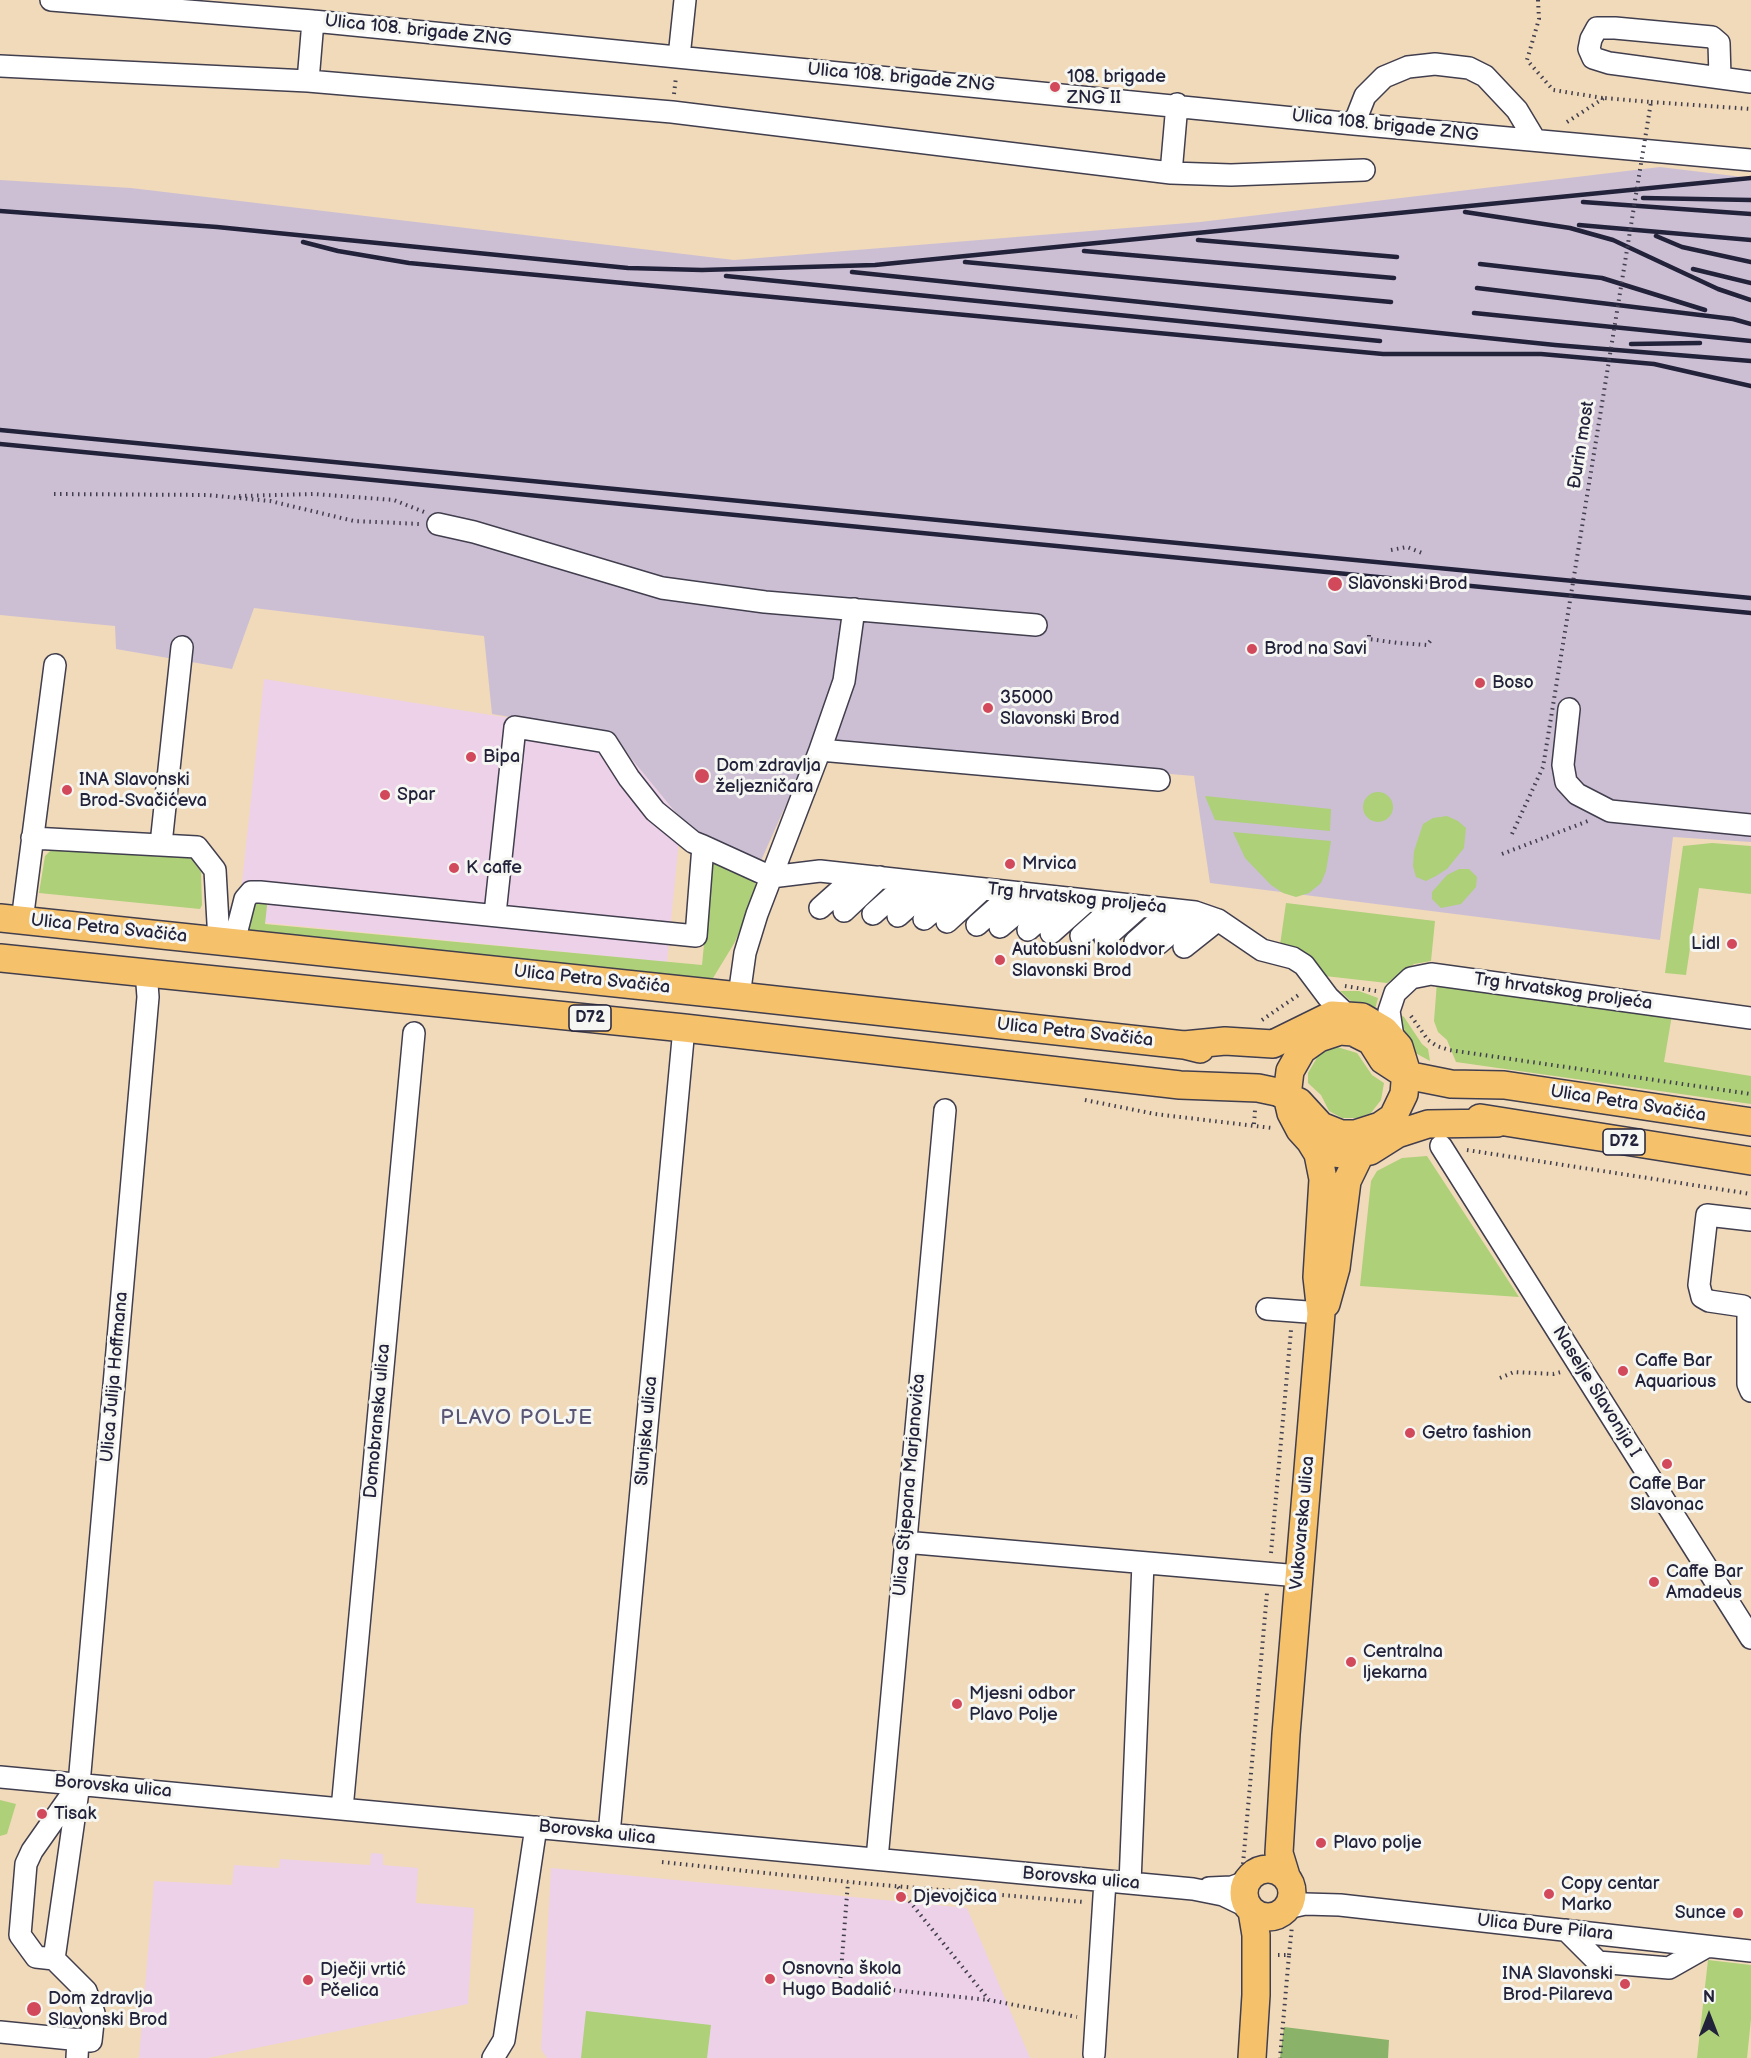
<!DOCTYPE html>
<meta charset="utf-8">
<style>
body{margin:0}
#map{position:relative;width:1751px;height:2058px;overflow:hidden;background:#f1daba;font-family:"Balsamiq Sans",sans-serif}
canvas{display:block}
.north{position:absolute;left:1679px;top:1986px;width:60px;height:60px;-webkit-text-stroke:4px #f6f6f2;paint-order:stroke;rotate:0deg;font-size:16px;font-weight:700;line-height:24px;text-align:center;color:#22223b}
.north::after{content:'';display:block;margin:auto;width:21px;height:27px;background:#22223b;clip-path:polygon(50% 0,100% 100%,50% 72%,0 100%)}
</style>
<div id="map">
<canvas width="1751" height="2058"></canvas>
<div class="north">N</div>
</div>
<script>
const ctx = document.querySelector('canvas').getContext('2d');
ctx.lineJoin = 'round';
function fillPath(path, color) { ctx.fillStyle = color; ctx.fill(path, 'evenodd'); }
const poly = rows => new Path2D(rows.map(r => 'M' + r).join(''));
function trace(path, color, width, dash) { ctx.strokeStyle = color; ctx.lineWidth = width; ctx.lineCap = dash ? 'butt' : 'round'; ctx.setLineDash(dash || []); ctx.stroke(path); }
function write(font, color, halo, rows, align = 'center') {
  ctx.font = font + ' "Balsamiq Sans",sans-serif'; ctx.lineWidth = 6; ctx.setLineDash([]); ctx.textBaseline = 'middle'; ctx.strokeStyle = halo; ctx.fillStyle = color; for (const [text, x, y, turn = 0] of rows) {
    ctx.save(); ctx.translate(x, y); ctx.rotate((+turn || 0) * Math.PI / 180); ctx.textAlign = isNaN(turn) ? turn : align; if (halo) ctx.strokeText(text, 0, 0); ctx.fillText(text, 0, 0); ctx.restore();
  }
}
fillPath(poly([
 [264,679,611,734,681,819,667,962,238,920],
 [371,1853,383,1854,383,1865,418,1868,416,1903,474,1908,468,2004,208,2058,139,2058,154,1881,232,1885,234,1865,279,1868,280,1859,370,1865],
 [551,1868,967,1908,1030,2058,547,2058,541,2049]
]), '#edd1e9');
fillPath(poly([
 [1660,167,1751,178,1751,842,1673,837,1660,940,1210,883,1194,776,813,744,760,863,698,833,681,819,611,734,492,714,484,636,254,608,232,669,116,649,115,626,0,615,0,180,131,188,734,260,1200,222]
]), '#ccbfd4');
fillPath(poly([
 '1363 807a15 15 0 1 1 30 0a15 15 0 1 1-30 0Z',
 [1205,796,1331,809,1330,831,1215,820],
 [1447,816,1458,821,1466,828,1464,848,1447,869,1436,876,1426,881,1416,877,1413,866,1414,851,1423,824,1433,818],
 [1233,832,1331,841,1326,871,1321,883,1309,893,1296,897,1283,893,1271,885,1245,858],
 [1712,843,1751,846,1751,894,1699,888,1686,975,1665,973,1683,846],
 [54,847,181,854,190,857,201,872,202,905,200,909,39,893,45,856],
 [712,862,718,862,754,881,757,889,735,942,710,983,247,930,252,903,268,897,265,924,702,965],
 [1459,869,1469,869,1477,877,1476,887,1461,904,1441,908,1432,899,1432,892,1447,875],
 [1286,903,1435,921,1431,961,1414,964,1387,983,1325,976,1309,959,1280,945],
 [1437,982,1672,1015,1664,1062,1751,1076,1751,1104,1456,1062,1447,1040,1438,1032,1434,1021],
 [1340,991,1359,991,1378,998,1375,1009,1356,1006],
 [1398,1013,1404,1017,1422,1044,1428,1049,1430,1061,1410,1050,1403,1042],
 [1334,1046,1357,1053,1372,1075,1384,1083,1381,1100,1371,1113,1357,1118,1342,1118,1329,1111,1321,1095,1308,1083,1308,1073,1318,1056],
 [1427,1156,1519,1297,1360,1286,1371,1181,1377,1171,1402,1158],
 [0,1800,16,1804,7,1834,0,1836],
 [1708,1960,1751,1965,1751,2019,1747,2058,1697,2058],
 [586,2011,711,2025,707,2058,581,2058]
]), '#add079');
fillPath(poly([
 [1284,2027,1389,2040,1388,2058,1280,2058]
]), '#8ab269');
const minor = poly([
 [51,0,313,21,1354,124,1751,160],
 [679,57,685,0],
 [0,66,308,81,672,112,1171,173,1231,175,1364,170],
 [1720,77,1719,43,1712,37,1615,28,1597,28,1591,39,1589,49,1593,58,1609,63,1751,82],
 [308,81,313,21],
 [1354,124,1365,96,1384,77,1408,67,1435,64,1469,68,1485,76,1517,110,1535,140],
 [1171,173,1177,104],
 [438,524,474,532,662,588,765,602,1036,625],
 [1569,709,1563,765,1566,782,1577,794,1610,811,1751,825],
 [820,750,844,681,854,609],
 [32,838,197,847,215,870,219,941],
 [161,844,182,647],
 [703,846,771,877],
 [771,877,820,871,1195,912,1218,920,1262,950,1293,958,1304,965,1328,997,1347,1015],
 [820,908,857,875],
 [844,911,880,877],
 [873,914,910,881],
 [898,916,934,884],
 [924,919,961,887],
 [22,921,55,665],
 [947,922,983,889],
 [977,925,1013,893],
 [1000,927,1037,896],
 [1028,930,1064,898],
 [1051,933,1087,901],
 [1081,936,1117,904],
 [1105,938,1141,906],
 [234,942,245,899,251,892,260,892,696,936,703,846,693,842,655,811,629,778,606,742,515,727,495,914],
 [1135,942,1171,910],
 [1158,944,1195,912],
 [1184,947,1218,920],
 [739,996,745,953,757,914,820,750,1159,780],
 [1393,1037,1389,1011,1395,993,1411,978,1431,974,1751,1018],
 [1441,1146,1751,1638],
 [1751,1220,1707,1215,1699,1285,1702,1297,1709,1301,1743,1306,1748,1312,1748,1384,1751,1391],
 [1267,1309,1321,1313],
 [904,1542,1299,1576],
 [0,1777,1193,1889,1223,1895,1248,1907],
 [79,1784,32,1851,26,1864,20,1935,36,1957,54,1959,79,1784,148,997,146,971],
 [342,1809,414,1033],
 [609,1834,684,1028],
 [877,1859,945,1110],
 [1130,1883,1143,1563],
 [1209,1888,1232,1887,1246,1882],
 [1287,1908,1305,1904,1340,1905,1751,1951],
 [1566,1930,1598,1962,1669,1968,1706,1947],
 [0,2032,91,2041,94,2013,86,1991,54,1959],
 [1094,2054,1105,1881],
 [77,2058,78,2039],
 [493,2058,504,2040,536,1827]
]);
const major = poly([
 [0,918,739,996,1184,1045,1200,1049],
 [0,958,684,1028,1180,1085,1258,1088,1277,1092,1299,1102,1321,1126,1341,1134,1355,1134,1380,1126,1393,1117,1404,1094,1406,1070,1399,1047,1384,1030,1362,1017,1332,1015,1273,1044,1225,1041,1184,1045],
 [1480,1118,1751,1161],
 [1497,1123,1428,1124,1397,1134,1370,1151,1351,1155,1335,1153,1310,1141,1300,1130,1291,1113,1287,1096,1290,1071,1302,1050,1319,1038,1340,1031,1353,1032,1371,1041,1383,1060,1406,1075,1451,1084,1504,1085,1751,1122],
 [1326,1304,1336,1268,1347,1181,1366,1142],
 '1244 1893a24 24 0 1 1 48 0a24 24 0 1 1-48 0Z',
 [1286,1876,1279,1853,1286,1734,1321,1313,1317,1277,1323,1179,1318,1154,1310,1141],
 [1252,2058,1256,1995,1256,1935,1252,1911]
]);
trace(minor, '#413e4e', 24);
trace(major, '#413e4e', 30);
trace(poly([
 [1538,0,1539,19,1527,60,1553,90,1603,98],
 [674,94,676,77],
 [1651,102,1751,109],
 [1567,122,1604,98],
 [54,494,207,495,270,501,354,521,420,524],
 [239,496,314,494,394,500,424,512],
 [1391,550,1407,547,1422,553],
 [1369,635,1369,639,1398,643,1427,645,1431,640],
 [1502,854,1588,821],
 [1345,986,1376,991],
 [1411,1016,1428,1040,1437,1046,1449,1050,1751,1094],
 [1262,1020,1300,994],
 [1085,1100,1155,1114,1272,1128],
 [1254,1124,1255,1110],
 [1467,1150,1751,1194],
 [1500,1378,1514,1372,1553,1374,1561,1372],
 [1271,1553,1291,1330],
 [662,1862,859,1883,1084,1902],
 [1243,1864,1267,1593],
 [898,1887,989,2000,1077,2017],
 [1278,1955,1289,1955,1280,2058],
 [1289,1955,1292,1926],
 [834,1984,989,2000],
 [840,1984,848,1882]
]), '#413e4e', 4, [1.5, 4.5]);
trace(minor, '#fff', 21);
trace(major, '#f5c16b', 27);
trace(poly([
 [1643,198,1751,200],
 [1583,202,1751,214],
 [0,211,217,227,628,268,702,270,875,265,1751,178],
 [1465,212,1570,228,1613,240,1718,289,1751,300],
 [1579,225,1751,240],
 [1656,236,1682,247,1751,262],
 [1198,240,1397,257],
 [303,242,338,251,409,263,1383,354,1541,354,1654,364,1751,386],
 [1084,251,1394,278],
 [965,262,1391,302],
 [1480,264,1602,278,1705,310],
 [1693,269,1751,283],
 [852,272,1555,345,1751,361],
 [726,276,1380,341],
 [1477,288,1733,319,1751,324],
 [1474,313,1751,341],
 [1631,344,1700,343],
 [0,430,1751,598],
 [0,444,1751,613]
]), '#22223b', 4.5);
trace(poly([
 [1512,834,1543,767,1651,102,1604,98]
]), '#413e4e', 4, [1.5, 4.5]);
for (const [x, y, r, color] of [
 [1055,87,6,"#d1495b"],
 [1335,584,8,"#d1495b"],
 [1252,649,6,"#d1495b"],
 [1480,683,6,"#d1495b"],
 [988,708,6,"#d1495b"],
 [471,757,6,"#d1495b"],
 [702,776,8,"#d1495b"],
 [67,790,6,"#d1495b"],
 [385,795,6,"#d1495b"],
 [1010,864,6,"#d1495b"],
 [454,868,6,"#d1495b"],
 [1732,944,6,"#d1495b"],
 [1000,960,6,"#d1495b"],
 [1623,1371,6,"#d1495b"],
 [1410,1433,6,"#d1495b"],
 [1667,1464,6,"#d1495b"],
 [1654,1582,6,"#d1495b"],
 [1351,1662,6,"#d1495b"],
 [957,1704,6,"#d1495b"],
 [42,1814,6,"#d1495b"],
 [1321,1843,6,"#d1495b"],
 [1549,1894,6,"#d1495b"],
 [901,1897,6,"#d1495b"],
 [1738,1913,6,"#d1495b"],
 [770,1979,6,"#d1495b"],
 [308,1980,6,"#d1495b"],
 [1625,1984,6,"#d1495b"],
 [34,2009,8,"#d1495b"]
]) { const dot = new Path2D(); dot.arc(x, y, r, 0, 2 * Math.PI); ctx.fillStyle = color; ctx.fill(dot); trace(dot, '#f6f6f2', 2); }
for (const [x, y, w] of [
 [590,1018,42],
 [1624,1142,42]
]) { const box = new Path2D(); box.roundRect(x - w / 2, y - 13, w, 26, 4.5); ctx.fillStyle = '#f6f6f2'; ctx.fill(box); trace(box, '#22223b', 1.5); }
write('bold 16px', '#22223b', null, [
 ["D72",590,1018],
 ["D72",1624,1142]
]);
write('18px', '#22223b', '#f6f6f2', [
 ["Ulica 108. brigade ZNG",418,31,6],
 ["Ulica 108. brigade ZNG",901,78,5],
 ["Ulica 108. brigade ZNG",1385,126,6],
 ["Đurin most",1582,445,-81],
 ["Trg hrvatskog proljeća",1077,899,6],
 ["Ulica Petra Svačića",109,929,6],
 ["Ulica Petra Svačića",592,980,6],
 ["Trg hrvatskog proljeća",1563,992,8],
 ["Ulica Petra Svačića",1075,1033,6],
 ["Ulica Petra Svačića",1628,1104,9],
 ["Ulica Julija Hoffmana",115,1377,-85],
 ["Naselje Slavonija I",1596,1392,58],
 ["Domobranska ulica",378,1421,-85],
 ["Slunjska ulica",647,1431,-85],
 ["Ulica Stjepana Marjanovića",910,1485,-85],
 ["Vukovarska ulica",1303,1523,-85],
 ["Borovska ulica",113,1787,5],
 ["Borovska ulica",597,1833,6],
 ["Borovska ulica",1081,1879,5],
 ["Ulica Đure Pilara",1545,1928,6]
]);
write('18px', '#22223b', '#f6f6f2', [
 ["108. brigade",1067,77],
 ["ZNG II",1067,98],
 ["Slavonski Brod",1348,584],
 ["Brod na Savi",1264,649],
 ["Boso",1492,683],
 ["35000",1000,698],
 ["Slavonski Brod",1000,719],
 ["Bipa",483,757],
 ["Dom zdravlja",716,766],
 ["željezničara",716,787],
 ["INA Slavonski",79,780],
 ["Brod-Svačićeva",79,801],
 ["Spar",397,795],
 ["Mrvica",1022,864],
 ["K caffe",466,868],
 ["Lidl",1720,944,"right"],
 ["Autobusni kolodvor",1012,950],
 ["Slavonski Brod",1012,971],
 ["Caffe Bar",1635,1361],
 ["Aquarious",1635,1382],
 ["Getro fashion",1422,1433],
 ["Caffe Bar",1667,1484,"center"],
 ["Slavonac",1667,1505,"center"],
 ["Caffe Bar",1666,1572],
 ["Amadeus",1666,1593],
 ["Centralna",1363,1652],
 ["ljekarna",1363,1673],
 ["Mjesni odbor",969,1694],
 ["Plavo Polje",969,1715],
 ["Tisak",54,1814],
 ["Plavo polje",1333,1843],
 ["Copy centar",1561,1884],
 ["Marko",1561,1905],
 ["Djevojčica",913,1897],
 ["Sunce",1726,1913,"right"],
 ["Osnovna škola",782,1969],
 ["Hugo Badalić",782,1990],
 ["Dječji vrtić",320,1970],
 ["Pčelica",320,1991],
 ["INA Slavonski",1613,1974,"right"],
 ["Brod-Pilareva",1613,1995,"right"],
 ["Dom zdravlja",48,1999],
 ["Slavonski Brod",48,2020]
], 'left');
ctx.letterSpacing = '1.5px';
write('21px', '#5a5574', '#f6f6f2', [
 ["PLAVO POLJE",517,1419]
]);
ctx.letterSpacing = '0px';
</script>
